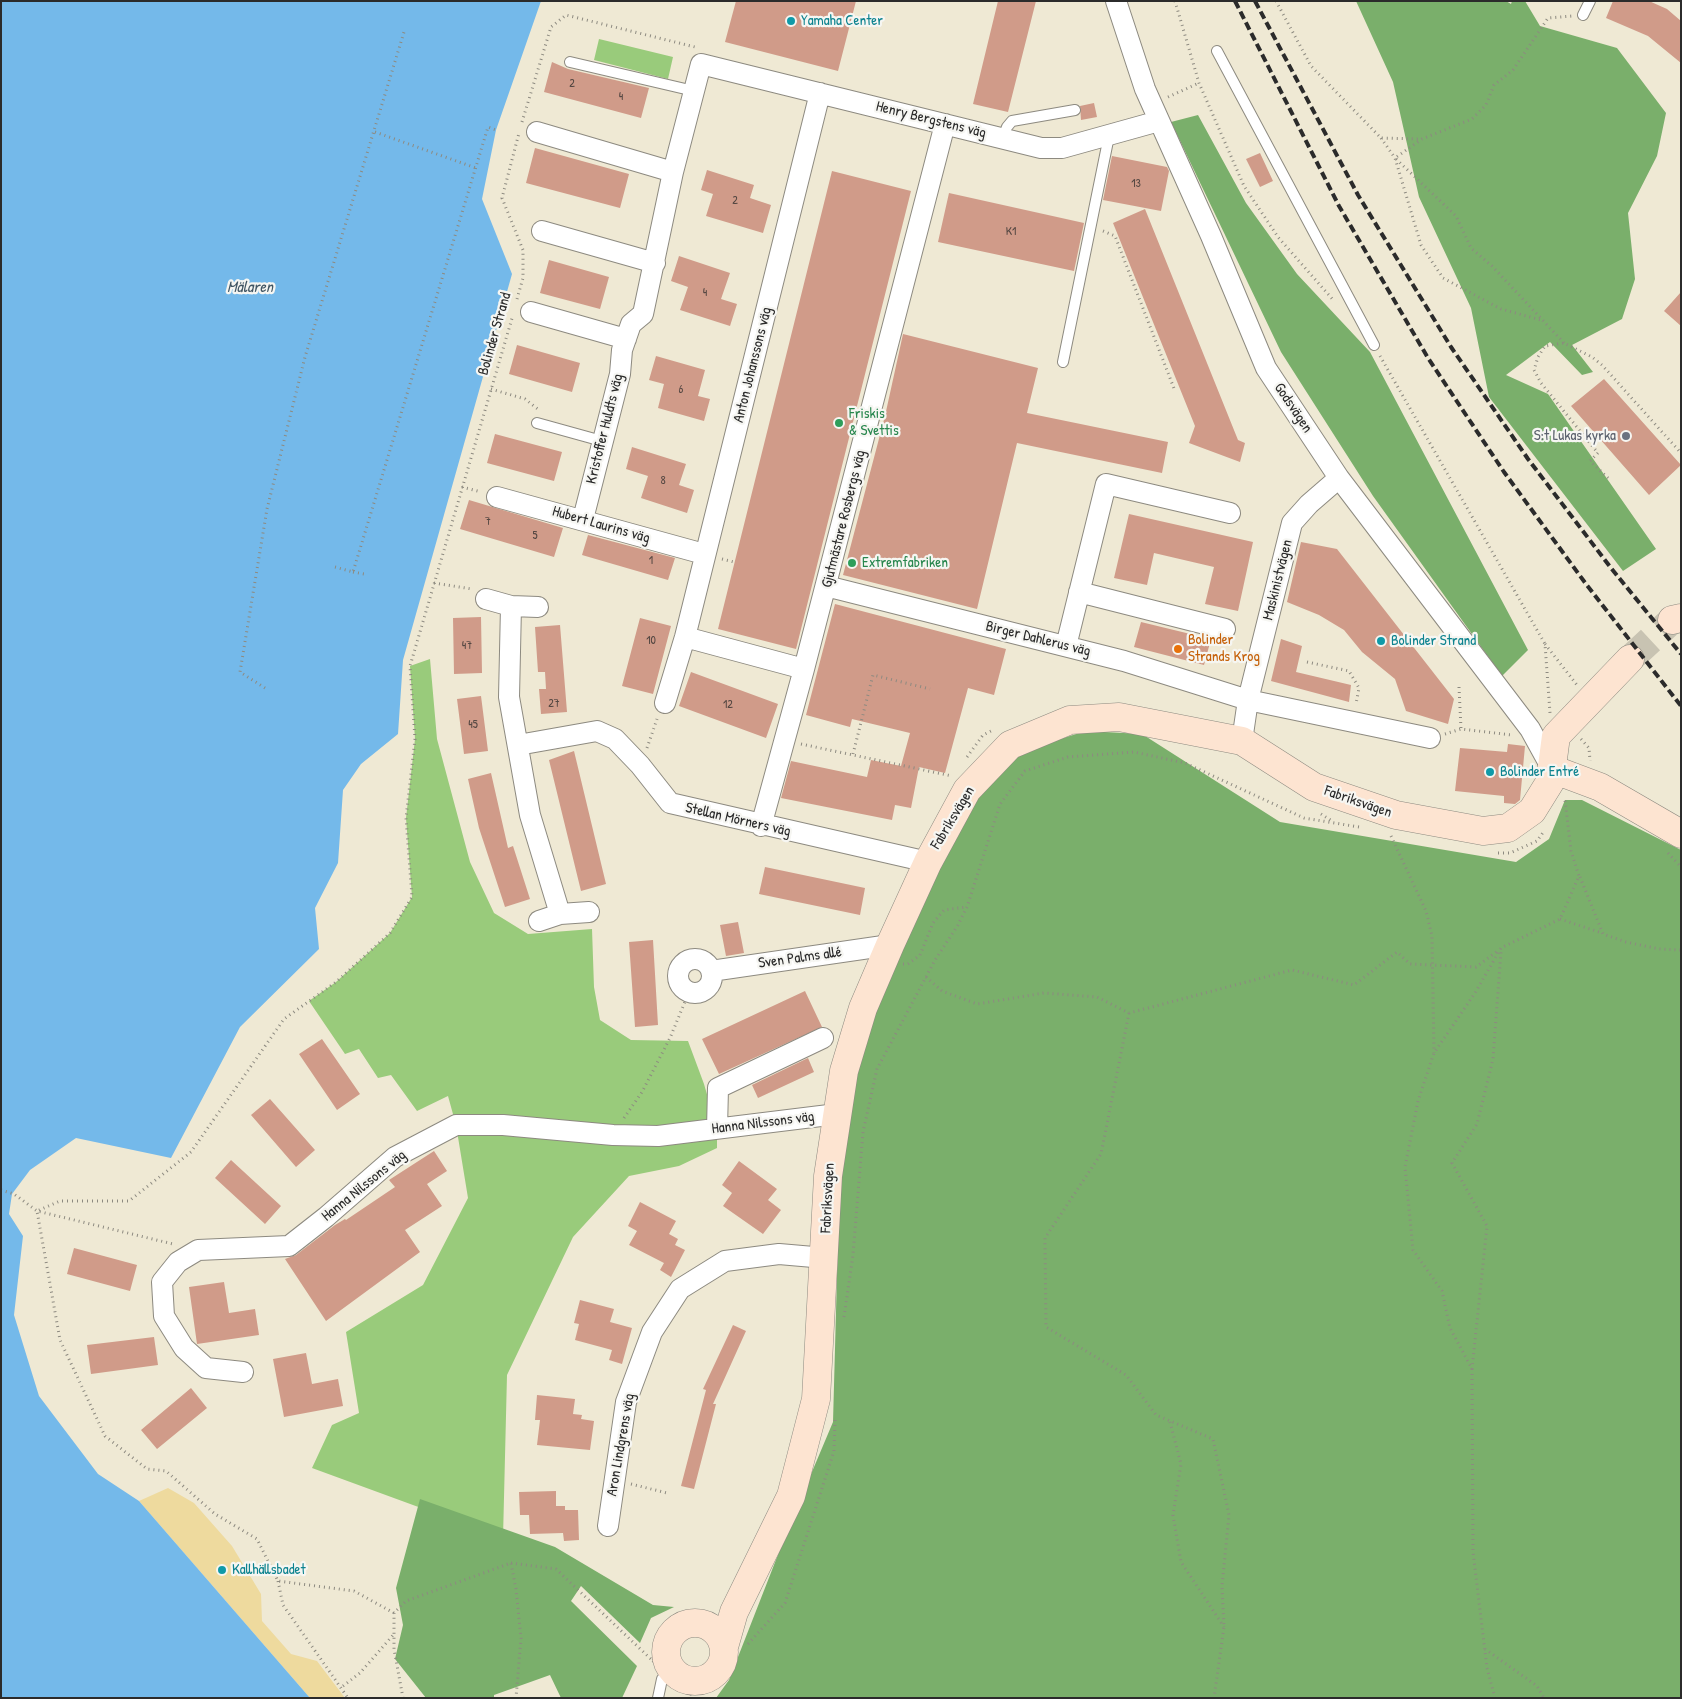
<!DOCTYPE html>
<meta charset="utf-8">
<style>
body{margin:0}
#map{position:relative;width:1682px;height:1699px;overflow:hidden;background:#efe9d4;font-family:"Patrick Hand",sans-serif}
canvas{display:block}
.frame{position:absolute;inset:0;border:2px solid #2b2b2b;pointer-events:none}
</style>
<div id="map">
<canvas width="1682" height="1699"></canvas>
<div class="frame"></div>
</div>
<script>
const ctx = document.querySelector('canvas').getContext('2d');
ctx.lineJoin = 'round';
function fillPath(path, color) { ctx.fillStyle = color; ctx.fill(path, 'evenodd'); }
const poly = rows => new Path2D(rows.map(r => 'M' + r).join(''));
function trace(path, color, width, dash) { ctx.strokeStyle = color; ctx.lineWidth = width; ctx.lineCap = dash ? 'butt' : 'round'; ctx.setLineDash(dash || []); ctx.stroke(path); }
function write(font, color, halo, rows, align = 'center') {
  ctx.font = font + ' "Patrick Hand",sans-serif'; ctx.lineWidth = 4.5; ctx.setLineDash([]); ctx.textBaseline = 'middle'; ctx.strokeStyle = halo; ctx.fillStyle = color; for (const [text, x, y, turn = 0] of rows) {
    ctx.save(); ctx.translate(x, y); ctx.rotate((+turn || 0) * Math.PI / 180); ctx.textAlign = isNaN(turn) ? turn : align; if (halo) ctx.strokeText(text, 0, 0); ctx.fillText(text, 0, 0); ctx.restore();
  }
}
fillPath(poly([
 [599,39,673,57,668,79,594,60],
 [430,659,437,739,470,862,494,913,528,934,592,929,594,987,600,1020,631,1040,688,1041,704,1084,717,1129,717,1148,679,1166,629,1176,573,1237,507,1375,503,1538,312,1468,332,1425,359,1413,346,1332,423,1285,468,1198,456,1125,448,1096,417,1111,391,1075,378,1078,359,1049,345,1054,309,1001,336,982,390,933,412,897,406,818,415,739,410,666]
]), '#99cb7b');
fillPath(poly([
 [1356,1,1506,1,1511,4,1512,1,1525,1,1540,26,1617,48,1666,113,1657,156,1628,213,1635,279,1622,319,1572,345,1593,372,1582,375,1550,342,1506,375,1548,394,1656,549,1623,571,1489,397,1471,308,1419,197,1393,82],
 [1198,115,1246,203,1297,274,1370,352,1528,650,1502,676,1373,496,1281,352,1171,122],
 [1086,731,1142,734,1280,822,1516,862,1549,839,1565,800,1582,800,1681,850,1681,1698,716,1698,729,1680,790,1524,833,1422,840,1165,868,1006,968,809,1015,753],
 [420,1499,555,1547,653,1605,674,1607,651,1618,640,1643,581,1586,571,1601,637,1666,622,1698,561,1698,550,1675,494,1695,494,1698,426,1698,395,1659,403,1625,396,1588]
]), '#7aaf6b');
fillPath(poly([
 [168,1488,194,1503,232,1546,261,1594,262,1621,291,1654,317,1661,345,1698,310,1698,139,1501]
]), '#eeda9e');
fillPath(poly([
 [1,1,541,1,496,130,482,199,512,274,403,660,398,734,361,764,343,790,338,863,315,908,319,949,240,1027,171,1158,76,1138,30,1170,12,1194,9,1214,23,1236,14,1315,39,1396,98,1474,139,1501,310,1698,1,1698]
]), '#74b9ea');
fillPath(poly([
 [736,1,856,1,838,71,725,42],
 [998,1,1036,1,1008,112,973,104],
 [1613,1,1649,1,1667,9,1681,21,1681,63,1648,36,1606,18],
 [552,62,568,69,649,88,641,118,544,92],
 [1094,103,1097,117,1081,120,1080,106],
 [535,148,629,174,620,208,526,183],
 [1260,153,1273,181,1260,187,1246,159],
 [1112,156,1167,167,1169,171,1161,211,1103,200],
 [707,170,754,185,750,198,771,205,763,233,706,216,713,194,701,190],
 [832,171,911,191,796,649,718,629],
 [949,193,1084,223,1074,271,938,242],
 [1145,209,1238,440,1245,443,1240,462,1189,443,1195,426,1113,223],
 [679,256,730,273,721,299,737,304,730,326,680,310,688,287,671,281],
 [549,260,609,277,600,309,540,293],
 [1681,292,1681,326,1664,311],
 [903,334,1038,368,1027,413,1168,442,1162,473,1017,443,977,609,843,575,885,416],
 [517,345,580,363,572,392,509,374],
 [656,356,705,370,698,396,710,399,704,421,658,408,664,384,649,380],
 [1604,379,1681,465,1649,495,1571,406],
 [495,434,562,452,554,481,487,463],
 [632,447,686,464,679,485,694,490,687,513,641,498,648,476,626,469],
 [469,500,563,528,554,557,460,529],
 [1129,514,1253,542,1238,611,1205,604,1214,567,1154,553,1147,585,1114,578],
 [588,535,675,558,668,580,582,555],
 [1301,542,1337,549,1454,699,1448,724,1406,711,1395,679,1362,652,1344,630,1319,615,1287,602],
 [835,604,1006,649,994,695,968,688,945,773,919,767,911,808,895,805,892,820,781,798,791,761,867,777,871,760,901,766,910,733,852,719,850,727,806,715],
 [481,617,482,673,454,674,453,618],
 [640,618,671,626,653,694,622,686],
 [1141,622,1211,639,1204,665,1134,647],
 [560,625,567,712,541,714,539,689,546,689,545,672,538,672,535,627],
 [1281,639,1302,646,1296,672,1351,685,1349,702,1271,681],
 [691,672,778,704,766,738,679,706],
 [481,696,488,751,464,754,457,699],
 [1508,744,1525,746,1520,800,1515,804,1504,803,1504,796,1455,791,1460,748,1507,752],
 [574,751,606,884,581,891,549,760],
 [491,773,508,848,513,846,530,899,505,907,479,828,468,779],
 [765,867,865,888,860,915,759,894],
 [738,922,744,953,726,956,720,925],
 [653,940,658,1025,635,1027,629,942],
 [805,991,822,1027,719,1074,702,1039],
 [322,1039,360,1094,337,1110,299,1054],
 [808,1058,814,1072,758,1098,752,1085],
 [270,1099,315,1150,296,1167,251,1115],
 [434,1151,447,1171,427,1184,442,1206,405,1230,420,1252,326,1321,285,1259,296,1255,335,1225,345,1219,346,1220,395,1187,389,1180],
 [231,1160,281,1206,265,1224,215,1178],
 [739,1161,777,1189,768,1200,781,1210,763,1234,723,1206,732,1193,722,1185],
 [640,1202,676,1221,669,1234,678,1239,675,1245,685,1250,671,1277,660,1270,664,1263,629,1245,637,1231,628,1226],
 [74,1248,137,1265,130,1291,67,1274],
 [224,1282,229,1313,255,1309,259,1335,197,1344,189,1287],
 [580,1300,614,1309,610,1322,632,1328,622,1364,609,1360,612,1350,575,1340,579,1324,574,1323],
 [733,1325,746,1331,713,1404,716,1404,694,1489,681,1486,706,1390,703,1389],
 [154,1337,158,1365,91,1374,87,1345],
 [306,1353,312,1384,338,1379,343,1406,284,1417,273,1359],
 [191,1388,207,1408,157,1449,141,1430],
 [537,1395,575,1399,573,1414,582,1415,581,1419,594,1421,590,1450,537,1445,540,1420,535,1420],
 [556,1491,556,1506,565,1506,565,1510,578,1510,579,1540,564,1541,563,1533,530,1534,529,1515,520,1515,519,1492]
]), '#d09b89');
trace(poly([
 [1630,659,1672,620]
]), '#c8c3b2', 28, [28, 14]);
const lane = poly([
 [1583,15,1590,1],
 [1217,51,1374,345],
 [570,62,694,91],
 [1003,137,1007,127,1012,121,1075,110],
 [1063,362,1109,136],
 [537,423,602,441],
 [658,1698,662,1679,672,1670]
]);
const street = poly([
 [1116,1,1145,89,1211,236,1266,368,1339,478,1530,729,1552,769],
 [537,132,673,172],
 [542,231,655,263],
 [531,312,626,339],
 [1339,478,1309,504,1292,523,1248,700,1430,738],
 [497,497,704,554],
 [583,519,620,374,622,350,631,324,643,314,673,172,701,64,1041,148,1062,148,1159,121],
 [826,586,1124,661,1248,700,1242,741],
 [1079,592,1225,629],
 [486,599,511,606,538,607],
 [511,606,509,697,530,815,560,914],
 [685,637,804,669],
 [1066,646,1106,484,1230,513],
 [665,703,685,637,820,93],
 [518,745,597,731,615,739,640,765,670,803,928,862],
 [761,826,804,669,945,124],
 [539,921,560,914,589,912],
 '678 976a17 17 0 1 1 34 0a17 17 0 1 1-34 0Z',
 [711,971,890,945],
 [717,1129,718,1088,823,1038],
 [243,1372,206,1368,184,1348,164,1316,162,1282,178,1262,198,1250,289,1246,326,1217,395,1157,456,1125,503,1125,613,1135,658,1136,837,1114],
 [608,1526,626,1402,652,1332,680,1289,725,1261,779,1254,825,1258]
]);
const secondary = poly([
 [1672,620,1681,618],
 [1552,769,1600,787,1681,834],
 '666 1652a29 29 0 1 1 58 0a29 29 0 1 1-58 0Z',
 [724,1647,734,1612,791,1496,816,1399,828,1176,844,1071,863,1008,890,945,928,862,967,790,1010,745,1070,720,1119,717,1242,741,1314,787,1396,815,1483,831,1508,828,1532,811,1550,782,1556,736,1630,659]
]);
trace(lane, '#8d8a80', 12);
trace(street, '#8d8a80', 22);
trace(secondary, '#8d8a80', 29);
trace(poly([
 [1175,1,1199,83,1244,186,1278,237,1334,301],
 [1276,1,1311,66,1381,138,1421,139],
 [1168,97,1199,83],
 [522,122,551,27,566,15,695,47],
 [375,132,476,168],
 [1381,138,1395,158,1421,245,1443,278,1501,309,1541,320],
 [1103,231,1115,236,1175,391],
 [517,299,523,278,523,250,502,198,519,133],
 [1564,343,1492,266,1471,248,1456,216,1395,158,1422,139,1472,119,1486,105,1494,85,1513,70,1548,18,1572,16],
 [1380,356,1545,644,1550,713],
 [491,389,525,399,539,410],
 [1608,478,1590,461,1598,453,1541,383,1534,370,1538,357,1545,346,1564,343,1592,357,1602,365,1681,453],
 [462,487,481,492],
 [722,559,734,562],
 [335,567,353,572,488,127,496,130],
 [353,572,364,574],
 [434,583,472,589],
 [1545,644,1577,685],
 [1307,662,1349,671,1359,688,1356,704],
 [1459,687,1461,729],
 [265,688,240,672,267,509,305,357,404,32],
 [1445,734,1461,729,1512,735],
 [1581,739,1589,748,1590,761],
 [801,744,952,776],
 [647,748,657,719],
 [853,754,873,675,930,689],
 [967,757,983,735,993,730],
 [1321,814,1332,821],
 [1391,836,1426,911,1432,936,1434,1053],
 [1498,853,1510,853,1537,841,1544,831],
 [1668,853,1681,867],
 [1580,877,1603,934,1626,942,1659,949,1681,950],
 [1560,919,1602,933],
 [903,964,908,964,920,955,933,923,944,910,966,907],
 [926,977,942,991,977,1004,1044,993,1097,997,1129,1013,1292,970,1354,985,1397,952,1410,964,1476,967,1499,950],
 [1129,1013,1101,1154,1045,1238,1046,1327,1126,1375,1156,1415,1213,1439,1229,1515,1222,1586,1224,1627,1214,1698],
 [624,1118,642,1092,670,1038,689,992],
 [1,1190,14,1194,37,1211,173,1244],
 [844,1317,853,1255,863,1132,877,1069,935,960,958,925,967,907,1000,804,1025,771,1068,757,1134,752,1185,763,1304,818,1359,827],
 [1472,1369,1487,1226,1452,1163,1477,1124,1493,1059,1501,951],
 [1170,1422,1181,1464,1173,1515,1181,1562,1224,1627],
 [631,1484,667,1493],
 [511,1563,556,1569,653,1661,662,1632,674,1618,683,1613],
 [278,1581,283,1605,348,1698],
 [394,1613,354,1591,278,1581,257,1539,215,1514,166,1471,147,1469,105,1436,60,1340,37,1211,60,1201,129,1201,191,1152,284,1019,336,982,390,933,412,897,406,818,415,739,410,666,513,315],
 [748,1644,785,1603,834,1451,835,1420],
 [1485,1649,1537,1686,1544,1698],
 [653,1661,657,1668],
 [687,1680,692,1698],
 [673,1684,692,1693,703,1690,721,1679,729,1668],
 [343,1686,360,1673,394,1634],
 [403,1698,394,1649,394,1613,406,1601,511,1563,516,1589,521,1638,516,1698],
 [1495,1698,1487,1668,1473,1552,1472,1369,1450,1328,1442,1291,1413,1250,1405,1167,1418,1101,1434,1053,1475,993,1501,948,1560,919,1579,876,1571,851,1565,800]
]), '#8d8a80', 3, [1, 4]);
trace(lane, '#fff', 10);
trace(street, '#fff', 20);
trace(secondary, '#fde4d1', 28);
trace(poly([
 [1235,1,1339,206,1428,358,1504,472,1586,584,1681,706],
 [1255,1,1358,195,1451,347,1528,459,1611,568,1681,654]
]), '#2b2b2b', 4, [8, 4]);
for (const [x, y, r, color] of [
 [791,21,5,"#0f9aa8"],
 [839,423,5,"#2e9e5b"],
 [1626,436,5,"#6b7280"],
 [852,563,5,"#2e9e5b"],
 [1381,641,5,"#0f9aa8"],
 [1178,649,5,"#e8710a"],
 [1490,772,5,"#0f9aa8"],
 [222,1570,5,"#0f9aa8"]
]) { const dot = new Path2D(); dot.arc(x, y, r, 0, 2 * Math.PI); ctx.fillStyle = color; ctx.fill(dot); trace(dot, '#f6f6f2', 2); }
write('12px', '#544742', null, [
 ["2",572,84],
 ["4",621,97],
 ["13",1136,184],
 ["2",735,201],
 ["K1",1011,232],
 ["4",705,293],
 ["6",681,390],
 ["8",663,481],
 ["7",488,522],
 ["5",535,536],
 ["1",651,561],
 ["10",651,641],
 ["47",467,646],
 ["27",554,704],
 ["12",728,705],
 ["45",473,725]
]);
write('15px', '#0d838f', '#f6f6f2', [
 ["Yamaha Center",801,21],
 ["Bolinder Strand",1391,641],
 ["Bolinder Entré",1500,772],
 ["Kallhällsbadet",232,1570]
], 'left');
write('15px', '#2b2b2b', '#f6f6f2', [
 ["Henry Bergstens väg",931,120,14],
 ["Bolinder Strand",495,334,-74],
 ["Anton Johanssons väg",753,365,-76],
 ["Godsvägen",1293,408,56],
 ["Kristoffer Huldts väg",605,429,-76],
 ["Gjutmästare Rosbergs väg",844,519,-76],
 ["Hubert Laurins väg",601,525,16],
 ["Maskinistvägen",1278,580,-76],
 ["Birger Dahlerus väg",1038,639,14],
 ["Fabriksvägen",1358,802,19],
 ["Fabriksvägen",953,818,-59],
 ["Stellan Mörners väg",738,820,13],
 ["Sven Palms allé",800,958,-8],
 ["Hanna Nilssons väg",763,1123,-7],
 ["Hanna Nilssons väg",364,1186,-39],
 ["Fabriksvägen",828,1198,-87],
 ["Aron Lindgrens väg",621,1445,-80]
]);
write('15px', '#27864d', '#f6f6f2', [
 ["Friskis",849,414],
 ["& Svettis",849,431],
 ["Extremfabriken",862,563]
], 'left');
write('15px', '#5b616d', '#f6f6f2', [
 ["S:t Lukas kyrka",1616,436]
], 'right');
write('15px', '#c56008', '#f6f6f2', [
 ["Bolinder",1188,640],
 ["Strands Krog",1188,657]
], 'left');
write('italic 16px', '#415664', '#f6f6f2', [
 ["Mälaren",250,288]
]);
</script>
